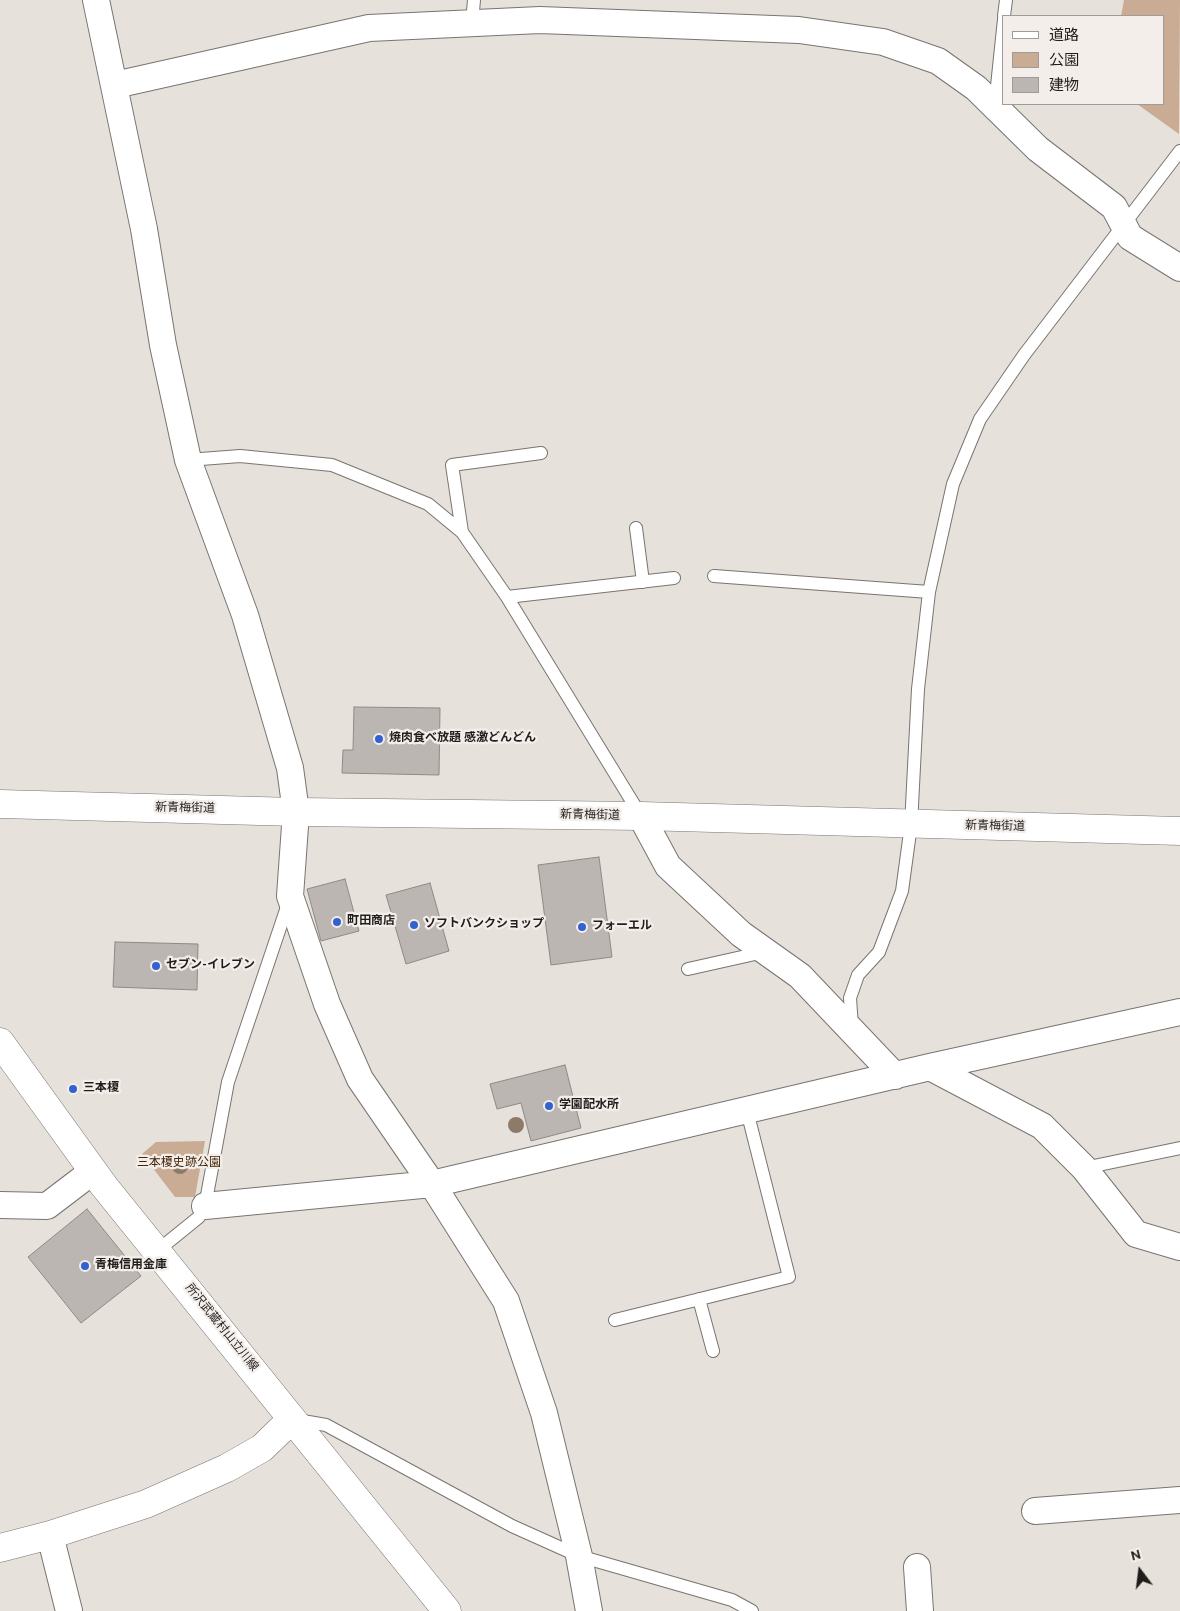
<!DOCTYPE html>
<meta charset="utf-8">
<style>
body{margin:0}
#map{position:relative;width:1180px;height:1611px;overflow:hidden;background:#e7e1dc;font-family:Overpass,"Noto Sans JP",sans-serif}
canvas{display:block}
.legend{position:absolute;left:1002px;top:15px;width:162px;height:90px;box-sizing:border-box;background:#f4eeea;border:1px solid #9f9b98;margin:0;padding:6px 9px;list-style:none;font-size:15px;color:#201e1c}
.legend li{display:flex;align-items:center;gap:10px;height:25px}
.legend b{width:25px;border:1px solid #9f9b98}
.north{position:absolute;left:1115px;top:1546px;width:50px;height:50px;-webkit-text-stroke:4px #f4eeea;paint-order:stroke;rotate:345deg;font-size:14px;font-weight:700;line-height:20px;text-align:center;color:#201e1c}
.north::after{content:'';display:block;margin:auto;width:18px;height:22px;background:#201e1c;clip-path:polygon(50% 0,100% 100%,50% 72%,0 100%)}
</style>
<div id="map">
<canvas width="1180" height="1611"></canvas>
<ul class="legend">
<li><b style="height:6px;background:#fff"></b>道路</li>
<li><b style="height:14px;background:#caac94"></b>公園</li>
<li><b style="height:14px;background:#bcb6b2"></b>建物</li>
</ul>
<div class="north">N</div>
</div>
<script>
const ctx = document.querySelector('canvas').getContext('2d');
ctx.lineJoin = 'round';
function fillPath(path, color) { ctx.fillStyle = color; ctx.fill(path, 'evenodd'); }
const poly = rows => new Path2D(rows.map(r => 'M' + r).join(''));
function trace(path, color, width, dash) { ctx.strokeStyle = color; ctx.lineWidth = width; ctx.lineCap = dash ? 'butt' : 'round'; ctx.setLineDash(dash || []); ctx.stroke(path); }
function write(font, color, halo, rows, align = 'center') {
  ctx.font = font + ' Overpass,"Noto Sans JP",sans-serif'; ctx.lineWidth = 4.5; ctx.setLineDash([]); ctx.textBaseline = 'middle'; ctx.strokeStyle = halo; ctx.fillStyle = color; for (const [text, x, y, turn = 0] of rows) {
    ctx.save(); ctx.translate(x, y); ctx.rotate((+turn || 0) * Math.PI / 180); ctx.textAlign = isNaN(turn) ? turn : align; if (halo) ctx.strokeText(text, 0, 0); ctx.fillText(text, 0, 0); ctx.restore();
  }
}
fillPath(poly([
 [1124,0,1180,0,1179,134,1137,104,1164,104,1164,16,1121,16],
 [205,1141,195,1197,175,1197,142,1154,156,1142]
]), '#caac94');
const building = poly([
 [354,707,440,708,439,775,342,773,343,750,353,750,354,707],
 [599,857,612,957,551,965,538,865,599,857],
 [345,879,359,931,321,941,307,889,345,879],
 [430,883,449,951,406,964,386,895,430,883],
 [115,942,198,944,197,990,113,987,115,942],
 [565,1065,581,1128,531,1141,521,1103,497,1109,490,1084,565,1065],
 [87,1209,141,1276,81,1323,28,1257,87,1209]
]);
fillPath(building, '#bcb6b2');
trace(building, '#8f8985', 1);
const lane = poly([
 [1004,16,1006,0],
 [472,23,474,0],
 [995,105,1004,19],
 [188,460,240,456,332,465,428,504,462,532,507,597,641,816],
 [636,528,643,582],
 [462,532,452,465,541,453],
 [714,576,929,592],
 [507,597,674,578],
 [688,969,764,952],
 [852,1027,850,998,858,975,879,952,902,891,911,825,918,689,929,592,953,484,980,419,1024,355,1180,151],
 [1084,1168,1180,1148],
 [157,1251,199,1217,205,1206,228,1082,289,901],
 [699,1299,713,1351],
 [615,1320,789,1277,747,1111],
 [297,1420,326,1425,512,1526,579,1556,732,1600,752,1611]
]);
const street = poly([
 [96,0,144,229,163,345,188,460,245,615,290,768,296,812,290,896,327,1004,360,1079,432,1184,506,1301,544,1413,579,1556,589,1611],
 [115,85,369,28,540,20,799,30,883,42,938,61,976,88,1038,149,1114,207,1130,237,1180,268],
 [641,816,668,866,741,934,800,976,895,1076],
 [930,1067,1042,1126,1084,1168,1136,1234,1180,1247],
 [0,1205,47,1206,93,1171],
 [205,1206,432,1184,930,1067,1180,1012],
 [1035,1511,1180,1500],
 [50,1535,69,1611],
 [917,1567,920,1611]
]);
const secondary = poly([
 [0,1548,50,1535,146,1504,227,1468,262,1448,292,1419]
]);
const primary = poly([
 [0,804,296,812,641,816,1180,831],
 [0,1042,104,1186,447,1611]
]);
trace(lane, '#797470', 14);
trace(street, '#797470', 28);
trace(secondary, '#797470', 29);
trace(primary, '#797470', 29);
trace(lane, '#fff', 12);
trace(street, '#fff', 26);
trace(secondary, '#fff', 28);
trace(primary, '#fff', 28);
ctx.fillStyle = '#8e7a68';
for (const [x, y] of [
 [516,1125],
 [180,1166]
]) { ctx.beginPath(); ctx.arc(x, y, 8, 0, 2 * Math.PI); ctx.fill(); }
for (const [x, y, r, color] of [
 [379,739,5,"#3461d1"],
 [337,922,5,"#3461d1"],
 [414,925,5,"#3461d1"],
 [582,927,5,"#3461d1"],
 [156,966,5,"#3461d1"],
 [73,1089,5,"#3461d1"],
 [549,1106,5,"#3461d1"],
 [85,1266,5,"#3461d1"]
]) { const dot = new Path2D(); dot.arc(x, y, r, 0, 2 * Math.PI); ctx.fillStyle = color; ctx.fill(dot); trace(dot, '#f4eeea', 2); }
write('bold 12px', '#201e1c', '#f4eeea', [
 ["焼肉食べ放題 感激どんどん",389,739],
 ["町田商店",347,922],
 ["ソフトバンクショップ",424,925],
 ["フォーエル",592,927],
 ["セブン-イレブン",166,966],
 ["三本榎",83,1089],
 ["学園配水所",559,1106],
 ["青梅信用金庫",95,1266]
], 'left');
write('12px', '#201e1c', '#f4eeea', [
 ["新青梅街道",185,809,1],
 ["新青梅街道",590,816,1],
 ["新青梅街道",995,827,1],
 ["所沢武蔵村山立川線",221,1328,51]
]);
write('12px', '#452609', '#f4eeea', [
 ["三本榎史跡公園",179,1164]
]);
</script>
